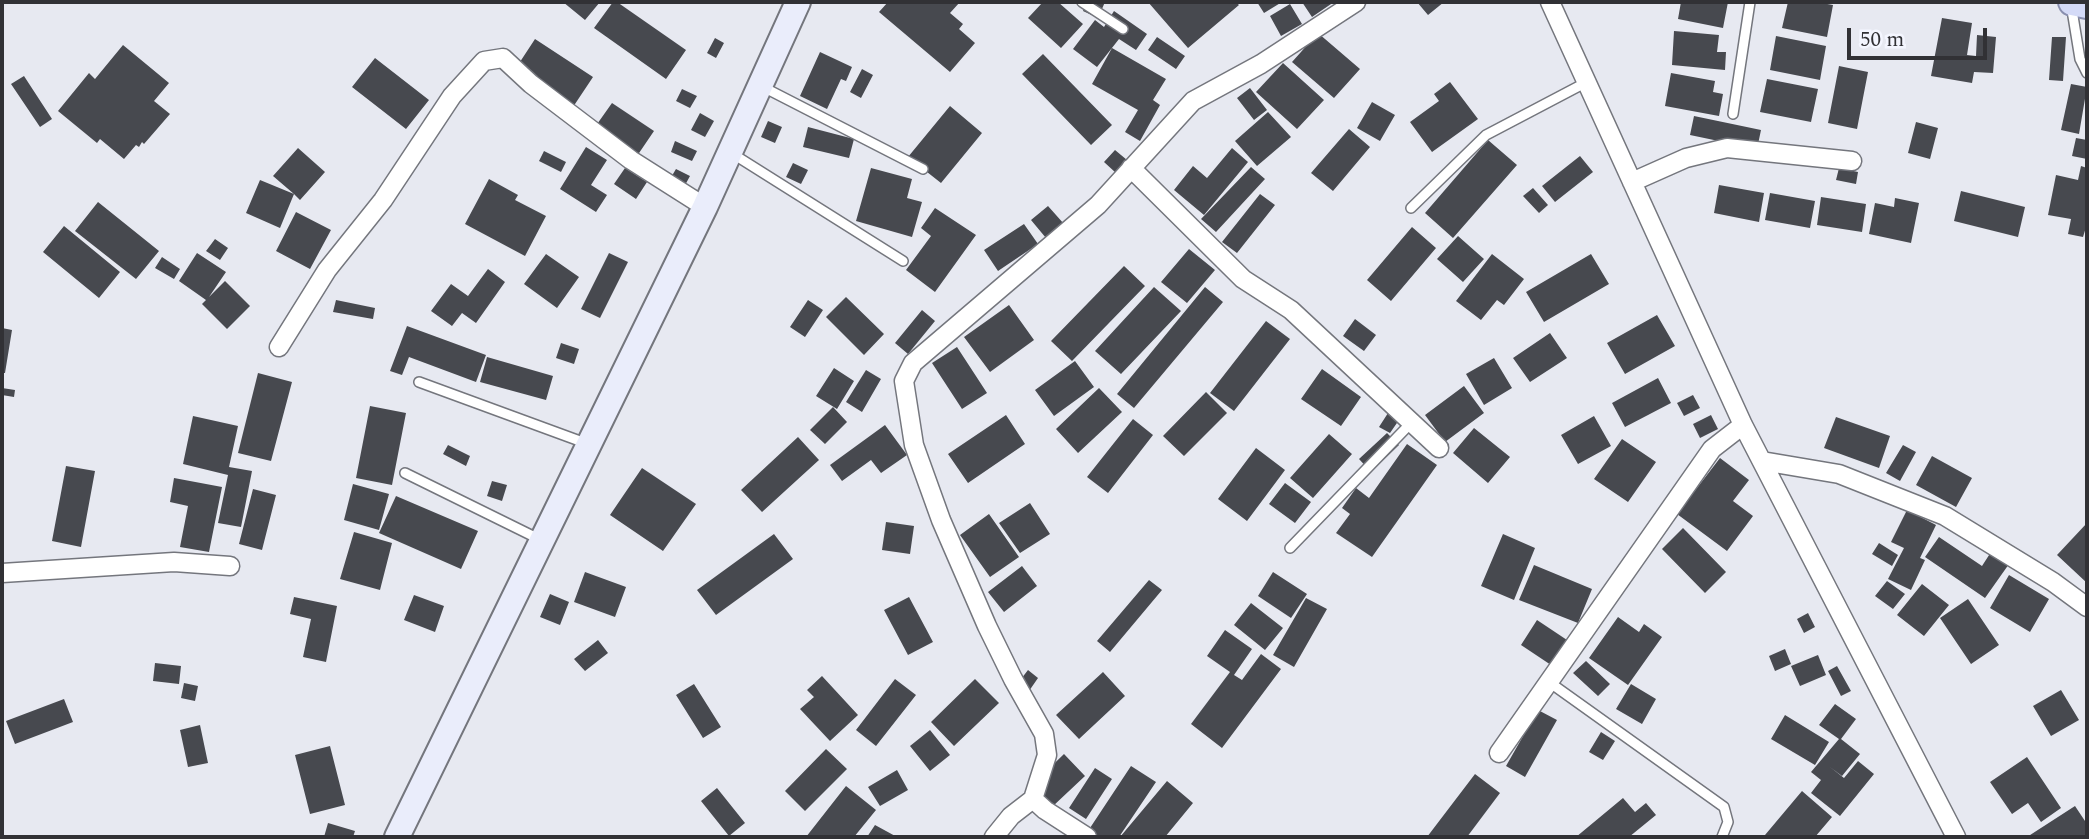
<!DOCTYPE html>
<style>
body{margin:0}
#map{position:relative;width:2089px;height:839px;overflow:hidden;background:#e7e9f1;font-family:Spectral,serif}
canvas{display:block}
.frame{position:absolute;inset:0;border:4px solid #313135;pointer-events:none}
.scale{position:absolute;left:1847px;top:28px;width:140px;height:32px;box-sizing:border-box;border:4px solid #313135;border-top:0;padding-left:9px;font-size:21px;line-height:24px;white-space:nowrap;color:#313135;-webkit-text-stroke:5px #f4f6ff;paint-order:stroke}
</style>
<div id="map">
<canvas width="2089" height="839"></canvas>
<div class="frame"></div>
<div class="scale">50 m</div>
</div>
<script>
const ctx = document.querySelector('canvas').getContext('2d');
ctx.lineJoin = 'round';
function fillPath(path, color) { ctx.fillStyle = color; ctx.fill(path, 'evenodd'); }
const poly = rows => new Path2D(rows.map(r => 'M' + r).join(''));
function trace(path, color, width, dash) { ctx.strokeStyle = color; ctx.lineWidth = width; ctx.lineCap = dash ? 'butt' : 'round'; ctx.setLineDash(dash || []); ctx.stroke(path); }
fillPath(poly([
 [563,2,600,2,585,20],
 [613,2,617,2,686,50,666,79,594,28],
 [888,2,960,2,950,13,963,24,959,29,975,43,950,72,879,12],
 [1043,2,1058,2,1083,24,1061,48,1028,18],
 [1087,2,1105,2,1098,18,1083,11],
 [1148,2,1236,2,1239,5,1188,48],
 [1257,2,1282,2,1264,13],
 [1302,2,1334,2,1312,17],
 [1417,2,1444,2,1428,15],
 [1681,2,1728,2,1723,28,1678,19],
 [1788,2,1816,2,1833,5,1827,37,1782,28],
 [1290,4,1302,24,1281,36,1270,16],
 [1114,11,1147,34,1136,50,1119,39,1097,67,1073,49,1095,20,1104,27],
 [1942,18,1972,23,1967,55,1976,56,1977,35,1996,37,1993,73,1974,72,1972,83,1931,76],
 [1674,31,1719,35,1717,52,1726,52,1725,70,1672,65],
 [1318,33,1360,69,1334,98,1292,62],
 [1776,36,1826,46,1820,80,1770,70],
 [1157,37,1185,56,1176,69,1148,50],
 [2052,37,2066,37,2063,81,2049,80],
 [715,38,724,43,716,58,707,53],
 [535,39,593,77,573,107,516,68],
 [123,45,169,83,154,101,170,114,144,144,142,142,139,147,136,145,124,159,100,139,97,143,58,111,89,73,95,79],
 [1112,48,1166,79,1153,100,1160,105,1140,141,1125,132,1138,110,1092,84],
 [820,52,852,67,846,81,841,79,827,109,800,96],
 [1043,54,1112,125,1091,145,1022,74],
 [375,58,429,100,406,129,352,87],
 [1283,63,1324,100,1297,129,1256,92],
 [1839,66,1868,72,1857,129,1828,123],
 [862,69,873,75,861,98,850,92],
 [1671,73,1715,81,1713,92,1723,94,1719,116,1665,106],
 [24,76,52,119,40,127,11,84],
 [1767,79,1818,89,1811,122,1760,112],
 [1450,82,1478,119,1432,152,1410,122,1439,101,1434,94],
 [2071,84,2087,87,2079,134,2061,130],
 [1250,88,1267,110,1254,120,1237,98],
 [682,89,697,96,690,108,676,101],
 [1372,102,1395,115,1380,141,1357,128],
 [612,103,654,131,637,156,595,127],
 [950,106,982,133,941,183,908,157],
 [1268,112,1291,137,1257,166,1235,141],
 [700,113,714,121,705,137,691,130],
 [1694,116,1761,130,1757,149,1690,135],
 [768,121,782,127,775,143,761,137],
 [1916,122,1938,128,1930,159,1908,153],
 [808,127,854,139,849,158,803,147],
 [1349,129,1370,147,1333,191,1311,173],
 [2076,138,2087,140,2087,159,2072,156],
 [1488,140,1517,165,1453,238,1425,213],
 [675,141,697,151,692,161,671,152],
 [586,147,607,160,591,185,607,195,596,212,560,189],
 [298,148,325,172,300,200,294,194,280,228,246,213,260,180,294,194,273,176],
 [1232,148,1248,162,1204,215,1174,190,1193,166,1207,178],
 [1115,150,1127,160,1116,173,1104,162],
 [544,151,566,162,561,172,539,161],
 [1580,156,1593,172,1555,202,1542,186],
 [793,163,808,170,801,184,786,177],
 [2081,166,2087,168,2087,224,2083,237,2068,234,2071,219,2048,215,2056,175,2078,180],
 [1251,167,1265,179,1216,232,1201,219],
 [625,168,647,182,636,199,614,184],
 [871,168,912,179,907,198,922,202,912,237,856,221],
 [1839,168,1858,172,1856,184,1836,180],
 [676,169,690,176,684,187,670,179],
 [489,179,518,195,515,200,546,216,525,256,465,224],
 [1719,185,1764,193,1759,222,1714,213],
 [1533,188,1548,205,1539,213,1523,196],
 [1961,191,2025,207,2018,237,1954,221],
 [1770,193,1815,201,1810,228,1765,220],
 [1260,194,1275,205,1237,253,1222,242],
 [1821,197,1866,204,1862,232,1817,225],
 [1895,198,1919,203,1911,243,1869,234,1875,203,1894,207],
 [98,202,159,251,136,279,75,231],
 [1048,206,1064,224,1046,238,1031,220],
 [935,208,976,235,935,292,906,270,931,236,921,228],
 [296,212,331,230,310,269,276,251],
 [1024,224,1038,244,998,271,984,250],
 [64,226,120,272,99,298,43,252],
 [1412,227,1436,248,1391,301,1367,280],
 [1458,236,1484,259,1463,282,1437,259],
 [215,239,228,248,220,260,206,251],
 [1189,249,1215,270,1187,303,1161,282],
 [197,253,226,272,209,297,225,281,250,306,227,329,202,304,206,300,179,281],
 [609,253,628,262,600,318,581,309],
 [546,254,579,277,557,308,524,284],
 [1492,254,1524,279,1504,305,1497,300,1481,320,1456,301],
 [1591,254,1609,284,1544,322,1526,292],
 [162,257,180,269,174,279,155,268],
 [1124,266,1145,286,1072,361,1051,341],
 [488,269,505,282,476,323,462,313,452,326,431,311,451,284,468,296],
 [1154,287,1181,311,1121,374,1095,351],
 [1205,287,1223,302,1134,408,1117,394],
 [846,297,884,334,864,355,826,317],
 [336,300,375,308,373,319,333,312],
 [808,300,823,310,805,337,790,327],
 [1009,305,1034,340,990,372,964,337],
 [922,310,935,321,908,354,895,343],
 [1657,315,1675,346,1625,374,1607,343],
 [1355,319,1376,335,1364,351,1343,336],
 [1266,321,1290,339,1234,411,1210,393],
 [407,326,486,355,476,382,409,357,402,375,390,371],
 [2,328,12,330,5,373,2,373],
 [1550,333,1567,358,1530,382,1513,358],
 [561,343,579,349,574,364,556,358],
 [957,347,987,393,962,409,932,363],
 [487,357,553,376,546,400,480,382],
 [1494,358,1512,388,1484,405,1466,374],
 [1075,361,1094,387,1054,416,1035,390],
 [834,368,854,381,837,409,816,396],
 [1322,369,1361,397,1341,426,1301,399],
 [866,370,881,379,862,412,846,402],
 [258,373,292,382,271,461,238,453],
 [1658,378,1671,403,1625,427,1612,403],
 [1464,386,1484,413,1445,442,1425,415],
 [2,388,15,390,14,397,2,395],
 [1099,388,1122,412,1078,453,1056,429],
 [1206,392,1227,413,1184,456,1163,436],
 [1693,395,1700,408,1684,416,1677,403],
 [370,406,406,413,392,485,356,478],
 [833,407,847,422,825,444,810,430],
 [1388,413,1399,420,1390,433,1379,427],
 [1006,415,1025,444,968,483,948,454],
 [1711,415,1718,429,1700,438,1693,424],
 [193,416,238,426,229,467,252,471,241,527,218,523,228,475,183,464],
 [1594,416,1611,446,1578,464,1561,435],
 [1836,417,1890,436,1879,468,1824,448],
 [1133,419,1153,435,1108,493,1087,477],
 [885,425,907,455,881,473,871,460,842,481,830,465],
 [1474,428,1510,457,1488,483,1453,453],
 [1387,433,1399,445,1371,472,1359,459],
 [1329,434,1352,454,1313,498,1290,478],
 [798,437,819,460,762,512,741,490],
 [1622,439,1656,462,1628,502,1594,479],
 [1407,444,1437,465,1372,557,1336,533,1350,514,1342,508,1356,488,1369,498],
 [448,445,470,456,466,466,443,454],
 [1903,445,1916,452,1900,481,1886,473],
 [1256,448,1285,470,1247,521,1218,499],
 [1932,456,1972,478,1956,507,1916,485],
 [1720,458,1749,480,1733,501,1753,516,1727,551,1677,514],
 [66,466,95,471,81,547,52,541],
 [642,468,696,504,663,551,610,515],
 [174,478,222,487,209,552,180,547,188,506,170,502],
 [492,481,507,485,502,501,487,496],
 [1285,483,1311,502,1295,523,1269,504],
 [353,484,389,494,379,530,344,520],
 [253,489,276,495,262,550,239,544],
 [396,496,478,531,461,569,379,533],
 [1030,503,1050,534,1020,553,999,523],
 [1907,510,1936,525,1920,558,1925,560,1911,590,1888,579,1904,548,1891,542],
 [989,514,1019,557,990,577,960,535],
 [886,522,914,526,910,554,882,550],
 [2087,523,2087,583,2057,555],
 [1683,528,1726,572,1705,593,1662,549],
 [354,532,392,543,380,590,340,579],
 [774,534,793,559,716,615,697,590],
 [1503,534,1535,548,1514,600,1481,586],
 [1939,537,1982,566,1991,552,2009,564,1985,598,1925,557],
 [1879,543,1898,555,1892,566,1872,554],
 [1534,565,1592,589,1578,623,1519,600],
 [1022,566,1037,586,1004,612,988,592],
 [585,572,626,587,615,617,574,602],
 [1273,572,1307,594,1291,618,1258,596],
 [2009,575,2049,599,2030,632,1990,608],
 [1149,580,1162,590,1110,652,1097,641],
 [1887,581,1905,594,1893,609,1875,596],
 [1922,584,1949,605,1924,636,1897,615],
 [550,594,569,602,560,625,540,617],
 [414,595,444,606,435,632,404,620],
 [294,597,337,606,326,662,303,657,311,619,290,614],
 [909,597,933,642,908,655,884,610],
 [1306,598,1327,609,1294,667,1273,655],
 [1968,599,1999,645,1971,664,1940,618],
 [1251,603,1283,628,1265,650,1234,625],
 [1808,613,1815,627,1804,633,1797,619],
 [1618,617,1639,632,1644,624,1662,637,1628,685,1589,658],
 [1537,620,1570,642,1554,667,1521,645],
 [1225,630,1252,649,1234,675,1242,680,1261,654,1281,669,1222,748,1191,724,1230,672,1207,656],
 [598,640,608,653,585,671,574,659],
 [1785,649,1791,664,1775,671,1769,656],
 [1818,655,1826,675,1800,686,1791,666],
 [1586,661,1610,684,1598,696,1573,673],
 [155,663,181,666,179,684,153,681],
 [1837,666,1851,691,1841,696,1828,671],
 [1028,670,1038,678,1029,691,1018,683],
 [1103,672,1125,696,1079,739,1056,715],
 [822,676,858,715,830,741,800,709,814,697,807,690],
 [895,679,916,695,876,746,856,730],
 [975,679,999,703,954,746,931,722],
 [184,683,198,686,195,701,181,698],
 [694,684,721,727,703,738,676,695],
 [1631,684,1656,699,1642,724,1616,709],
 [2061,690,2079,720,2051,736,2033,706],
 [64,699,73,722,15,744,6,721],
 [1835,704,1856,719,1841,739,1860,754,1842,776,1830,767,1844,778,1858,761,1874,774,1840,816,1811,793,1821,780,1811,772,1839,739,1819,725],
 [1538,710,1557,720,1525,777,1506,766],
 [1785,715,1829,742,1815,765,1771,739],
 [200,725,208,763,188,767,180,730],
 [930,730,950,755,930,771,910,746],
 [1601,732,1615,741,1603,760,1589,752],
 [330,746,345,805,310,814,295,755],
 [826,749,847,769,805,811,785,791],
 [1064,754,1085,776,1052,807,1031,786],
 [2027,757,2061,808,2041,822,2028,803,2012,814,1990,782],
 [1131,766,1156,782,1119,837,1097,837,1088,831],
 [1095,768,1112,779,1086,819,1069,808],
 [897,770,908,790,880,806,868,787],
 [1475,774,1500,793,1467,837,1427,837],
 [1167,781,1193,803,1165,837,1120,837],
 [846,786,876,810,854,837,806,837],
 [717,788,745,823,729,836,701,801],
 [1802,791,1832,817,1815,837,1767,837,1765,835],
 [1623,798,1635,812,1646,803,1656,815,1629,837,1576,837],
 [2075,806,2087,824,2087,837,2027,837],
 [328,823,355,831,353,837,324,837],
 [875,825,897,837,867,837]
]), '#47494f');
const lane = poly([
 [1082,2,1123,29],
 [2071,4,2080,59,2087,73],
 [763,87,923,169],
 [1733,114,1750,2],
 [733,154,903,261],
 [1411,208,1486,135,1585,83],
 [419,382,588,444],
 [405,473,541,540],
 [1290,548,1412,422],
 [1549,682,1724,807,1728,822,1722,837]
]);
const street = poly([
 [1550,2,1743,425,1956,837],
 [1131,168,1243,279,1291,310,1439,448],
 [1632,182,1686,158,1727,148,1852,161],
 [279,347,327,270,383,200,452,96,484,61,503,58,531,84,631,160,705,207],
 [1762,461,1839,474,1945,516,2053,582,2087,607],
 [2,573,174,562,230,566],
 [1499,753,1712,449,1743,425],
 [1033,799,1045,810,1087,837],
 [994,837,1011,816,1033,799,1047,755,1044,734,1013,679,987,626,941,520,914,445,904,381,913,363,1098,205,1193,101,1261,64,1356,2]
]);
const secondary = poly([
 [397,837,705,207,798,2]
]);
const primary = poly([
 [2072,2,2087,5]
]);
trace(lane, '#74767d', 12);
trace(street, '#74767d', 21);
trace(secondary, '#74767d', 28);
trace(primary, '#898faf', 30);
trace(lane, '#fff', 9);
trace(street, '#fff', 18);
trace(secondary, '#eaedfb', 24);
trace(primary, '#d4daf7', 26);
</script>
